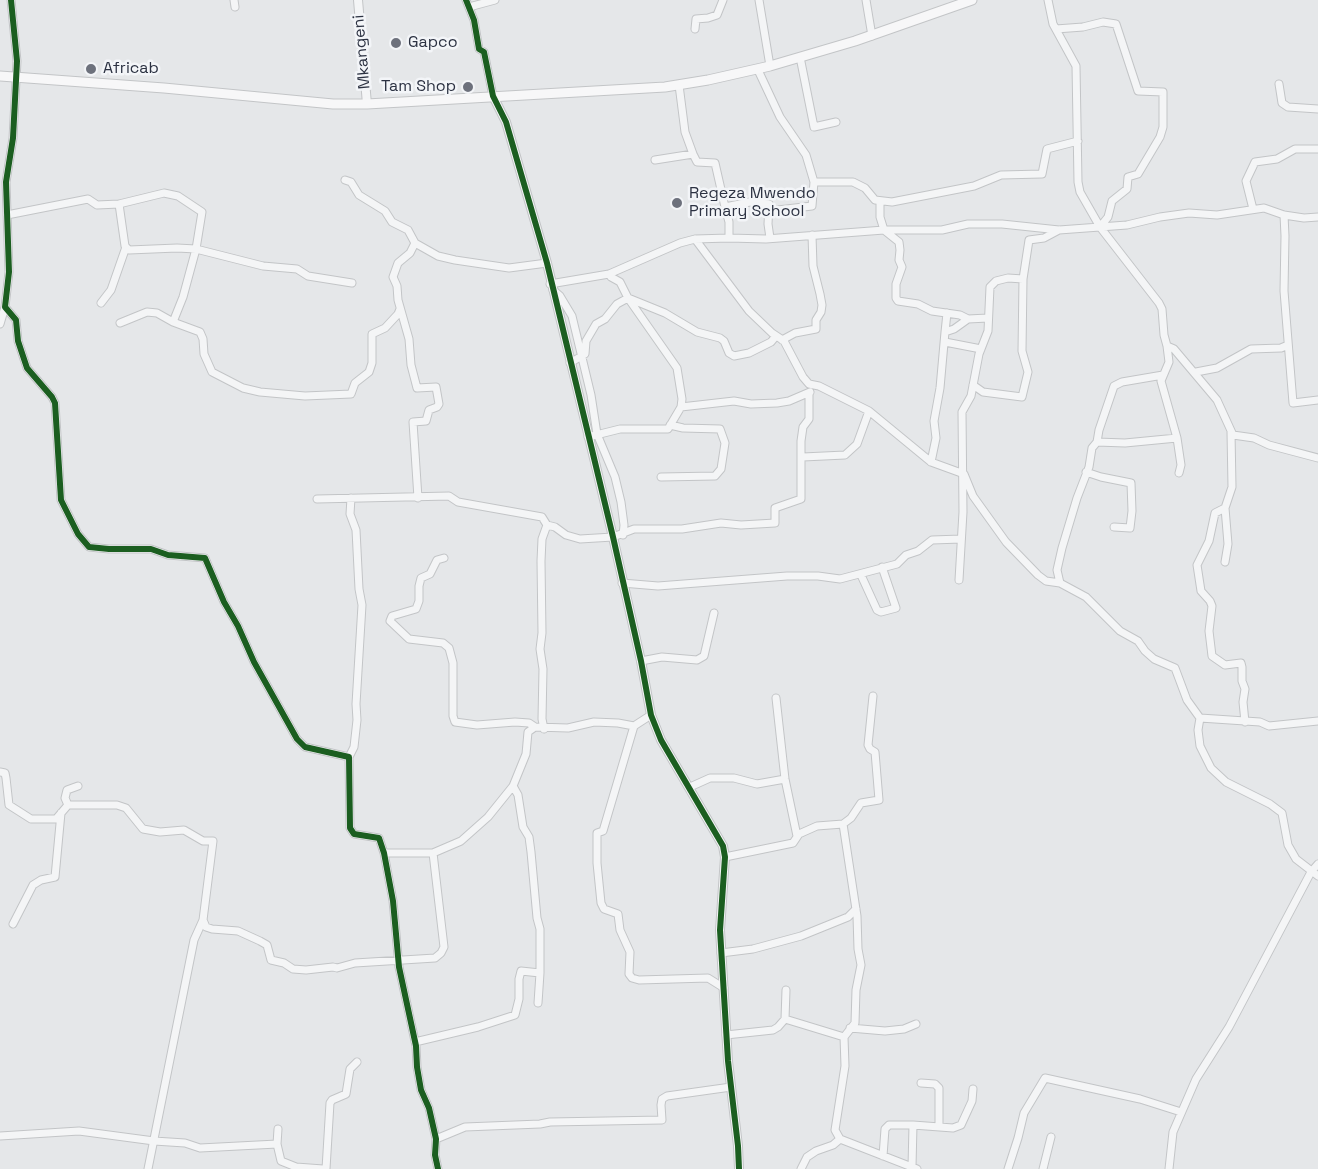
<!DOCTYPE html>
<style>
body{margin:0}
canvas{display:block;background:#e5e7e9}
</style>
<canvas width="1318" height="1169"></canvas>
<script>
const ctx = document.querySelector('canvas').getContext('2d');
ctx.lineJoin = 'round';
const poly = rows => new Path2D(rows.map(r => 'M' + r).join(''));
function trace(path, color, width, dash) { ctx.strokeStyle = color; ctx.lineWidth = width; ctx.lineCap = dash ? 'butt' : 'round'; ctx.setLineDash(dash || []); ctx.stroke(path); }
function write(font, color, halo, rows, align = 'center') {
  ctx.font = font + ' "Space Grotesk",sans-serif'; ctx.lineWidth = 5; ctx.setLineDash([]); ctx.textBaseline = 'middle'; ctx.strokeStyle = halo; ctx.fillStyle = color; for (const [text, x, y, turn = 0] of rows) {
    ctx.save(); ctx.translate(x, y); ctx.rotate((+turn || 0) * Math.PI / 180); ctx.textAlign = isNaN(turn) ? turn : align; if (halo) ctx.strokeText(text, 0, 0); ctx.fillText(text, 0, 0); ctx.restore();
  }
}
const minor = poly([
 [11,0,17,61,13,138,6,182,9,272,5,307,16,320,18,341,27,368,52,397,55,403,61,500,78,534,89,547,109,549,151,549,168,555,205,558,224,602,238,626,254,662,297,739,305,747,349,757,350,828,354,834,379,838,384,853,393,901,399,967,416,1046,417,1067,421,1090,429,1108,436,1139,435,1155,438,1169],
 [234,0,235,7],
 [466,0,474,20,479,49,484,52,493,96],
 [759,0,770,66],
 [866,0,872,36],
 [1048,0,1053,24,1076,66,1078,182,1080,192,1100,227,1159,303,1162,309,1164,335,1167,346,1174,349,1217,400,1233,435,1254,438,1269,445,1318,458],
 [469,7,495,0],
 [695,29,696,19,708,18,717,15,723,0],
 [1056,29,1083,27,1103,22,1116,24,1138,91,1163,92,1163,127,1160,137,1138,174,1128,177,1127,189,1112,201,1108,217,1100,227],
 [800,57,814,127,836,122],
 [758,70,780,117,806,155,814,182],
 [1279,84,1282,103,1288,107,1318,109],
 [693,154,697,162,715,163,725,207,750,202,769,204,768,224,770,238],
 [655,160,693,154,685,132,679,85],
 [345,180,351,182,359,195,385,211,392,222,408,230,415,243,410,253,398,263,393,277,397,286,398,300,409,339,411,365,417,388,436,387,439,404,437,407,429,410,426,421,413,422,418,498],
 [880,201,880,217,884,230,899,242,900,250,899,260,902,267,896,284,896,298,898,301,918,304,932,311,960,315,968,319],
 [119,204,125,246,129,250,177,248,196,249,263,266,297,269,308,276,352,283],
 [725,207,729,222,729,238],
 [1253,209,1246,181,1255,162,1277,159,1295,149,1318,149],
 [769,211,812,206,814,182,853,182,865,188,875,200,892,202,974,186,1001,175,1042,174,1047,149,1078,141],
 [7,215,88,199,97,205,119,204,164,193,178,196,202,212,196,249,183,297,173,322,200,332,203,339,204,354,212,372,243,388,260,392,305,396,351,394,355,383,369,372,372,363,372,334,385,328,398,314,400,309],
 [1284,215,1285,236,1284,291,1293,403,1318,400],
 [695,239,749,311,772,333,784,341,803,377,809,384,819,386,869,411,931,462,964,474,973,496,1006,542,1038,575,1046,581,1060,583,1086,597,1120,631,1138,641,1145,651,1154,659,1175,668,1187,700,1200,718,1260,722,1269,726,1318,721],
 [415,243,438,256,455,260,509,268,547,263],
 [550,284,609,274,680,243,695,239,729,238,766,239,884,230,942,230,968,224,1002,224,1059,230,1127,225,1160,217,1189,213,1217,215,1264,208,1284,215,1304,218,1318,217],
 [553,290,560,296,572,316,591,395,597,434,615,477,621,502,624,525,623,535],
 [101,303,111,290,126,247],
 [120,323,147,312,157,313,173,322],
 [0,324,5,307],
 [945,332,947,313],
 [782,340,795,333,816,329,816,320,821,312,822,305,820,294,813,266,812,235],
 [945,342,981,349],
 [570,363,585,354,586,341,596,324,605,319,617,304,628,298,665,313,697,332,720,338,724,341,729,353,734,356,749,353,771,342,776,336],
 [1196,372,1217,368,1251,349,1281,348,1288,345],
 [973,385,983,392,1022,397,1028,372,1022,351,1023,279],
 [681,407,734,401,751,404,777,403,789,401,810,392],
 [588,437,620,429,668,429,681,407,682,399,677,368,628,298,620,282,611,277,609,274],
 [1177,438,1181,465,1179,473],
 [1097,442,1099,430,1114,386,1122,382,1163,375],
 [803,457,845,455,857,444,869,411],
 [931,462,936,438,934,421,940,388,945,332,954,329,968,319,988,318],
 [1086,472,1101,477,1131,483,1132,511,1130,528,1114,527],
 [661,477,715,476,721,469,725,443,720,429,683,428,670,425],
 [317,499,449,496,458,502,542,517,547,525,555,527,566,535,580,539,613,537,634,529,682,529,721,523,741,525,775,523,775,508,801,499,801,441,803,427,809,419,809,393],
 [1225,508,1215,513,1209,541,1197,565,1201,591,1210,601,1212,606,1209,631,1212,656,1225,665,1241,663,1242,667,1242,681,1245,689,1243,702,1245,722],
 [444,558,437,560,430,574,421,578,419,586,419,601,416,609,392,616,390,621,409,639,443,643,449,648,453,663,453,716,455,722,477,725,515,722,529,723,535,727],
 [1225,562,1228,544,1225,508,1232,487,1231,432],
 [861,575,877,610,881,612,896,608,882,567],
 [959,580,963,512,962,412,971,396,979,354,988,331,990,287,996,281,1008,278,1023,279,1029,240,1044,238,1059,230],
 [622,583,658,586,787,576,818,576,840,579,897,564,906,555,918,551,932,540,961,539],
 [1060,583,1057,570,1062,548,1077,498,1089,467,1092,448,1097,442,1125,443,1177,438,1161,381,1169,362,1167,346],
 [641,661,662,657,697,660,704,656,714,613],
 [776,698,785,779,797,836],
 [1200,718,1198,730,1200,746,1211,768,1226,782,1270,804,1282,813,1288,845,1296,859,1318,876],
 [634,726,603,831,597,833,597,863,601,903,604,909,618,914,620,930,630,952,629,974,632,978,639,980,708,978,724,988],
 [544,729,542,719,543,669,540,649,542,633,541,561,542,539,547,525],
 [349,757,354,747,357,720,356,704,362,605,359,589,356,530,350,514,351,498],
 [0,772,5,773,6,778,9,805,31,819,56,819,68,805,117,805,126,808,143,829,160,832,184,830,203,841,213,841,203,920,206,927,212,929,238,931,260,941,267,945,271,960,284,963,293,969,306,970,333,967,337,968,355,963,435,958,441,953,444,947,433,853],
 [690,787,710,778,734,778,757,784,785,779],
 [68,805,65,798,67,790,78,786],
 [843,824,857,916,858,949,861,965,856,990,855,1023,844,1037],
 [384,853,433,853,461,841,488,817,513,786,526,754,528,732,535,727,568,728,594,722,618,723,634,726,651,715],
 [725,857,793,843,799,834,817,826,843,824,851,818,861,803,879,800,875,752,870,749,868,745,873,696],
 [13,924,33,885,41,880,55,877,61,813],
 [721,953,753,949,801,936,848,917,856,909],
 [538,1003,540,973],
 [785,1019,786,990],
 [850,1028,885,1031,904,1029,916,1024],
 [726,1035,773,1030,778,1027,785,1019,844,1037,845,1066,835,1130,840,1139],
 [415,1042,478,1027,515,1015,519,999,519,979,521,971,540,973,540,929,537,918,531,852,529,837,523,827,518,795,513,786],
 [921,1083,935,1084,939,1088,939,1127],
 [278,1129,277,1144,281,1161,296,1167,323,1169],
 [0,1136,79,1131,154,1141,185,1143,200,1148,277,1144],
 [436,1139,465,1127,540,1124,550,1122,662,1120,661,1105,662,1099,667,1096,731,1087],
 [883,1156,885,1129,889,1125,913,1125],
 [912,1167,913,1125,953,1128,961,1125,972,1101,973,1089],
 [148,1169,194,940,203,920],
 [326,1169,330,1103,332,1100,346,1094,350,1069,357,1062],
 [801,1169,807,1157,816,1151,833,1145,840,1139,917,1169],
 [1008,1169,1018,1138,1024,1113,1045,1078,1140,1099,1181,1112],
 [1043,1169,1051,1137],
 [1169,1169,1173,1132,1196,1079,1229,1027,1311,872,1318,864]
]);
const tertiary = poly([
 [358,0,367,104],
 [493,96,506,122,547,263,613,537,641,661,651,715,661,740,723,846,725,857,720,930,728,1061,738,1146,739,1169]
]);
const secondary = poly([
 [0,76,164,88,333,104,367,104,665,87,708,80,770,66,855,41,972,0]
]);
trace(minor, '#c3c5c7', 9);
trace(tertiary, '#c3c5c7', 10);
trace(secondary, '#c3c5c7', 11);
trace(minor, '#f4f5f6', 7);
trace(tertiary, '#f4f5f6', 8);
trace(secondary, '#f7f7f8', 9);
trace(poly([
 [11,0,17,61,13,138,6,182,9,272,5,307,16,320,18,341,27,368,52,397,55,403,61,500,78,534,89,547,109,549,151,549,168,555,205,558,224,602,238,626,254,662,297,739,305,747,349,757,350,828,354,834,379,838,384,853,393,901,399,967,416,1046,417,1067,421,1090,429,1108,436,1139,435,1155,438,1169],
 [466,0,474,20,479,49,484,52,493,96,506,122,547,263,613,537,641,661,651,715,661,740,723,846,725,857,720,930,728,1061,738,1146,739,1169]
]), '#1b5e20', 6);
for (const [x, y, r, color] of [
 [396,43,6,"#6d717c"],
 [91,69,6,"#6d717c"],
 [468,87,6,"#6d717c"],
 [677,203,6,"#6d717c"]
]) { const dot = new Path2D(); dot.arc(x, y, r, 0, 2 * Math.PI); ctx.fillStyle = color; ctx.fill(dot); trace(dot, '#f3f5f8', 2); }
write('16px', '#2c3242', '#f3f5f8', [
 ["Gapco",408,43],
 ["Africab",103,69],
 ["Tam Shop",456,87,"right"],
 ["Regeza Mwendo",689,194],
 ["Primary School",689,212]
], 'left');
write('16px', '#2c3242', '#f3f5f8', [
 ["Mkangeni",362,52,-95]
]);
</script>
